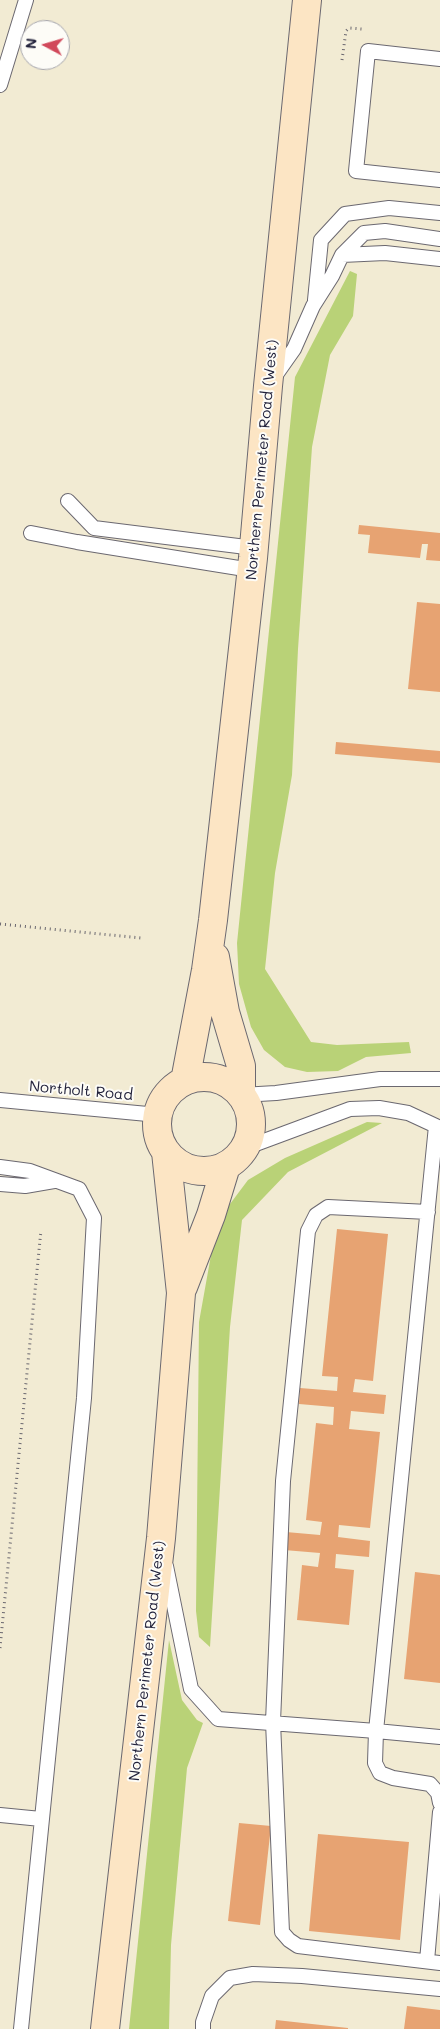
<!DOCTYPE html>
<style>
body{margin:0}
#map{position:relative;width:440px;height:2029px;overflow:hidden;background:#f2ebd3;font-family:Mali,sans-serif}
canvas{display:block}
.north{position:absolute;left:20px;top:20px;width:50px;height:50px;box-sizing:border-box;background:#fdfcf7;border:1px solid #a5a5ac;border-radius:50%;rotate:276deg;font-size:14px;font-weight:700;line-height:20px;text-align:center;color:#22223b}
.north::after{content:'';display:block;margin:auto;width:18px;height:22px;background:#d1495b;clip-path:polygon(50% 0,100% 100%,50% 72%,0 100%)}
</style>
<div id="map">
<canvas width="440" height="2029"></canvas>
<div class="north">N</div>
</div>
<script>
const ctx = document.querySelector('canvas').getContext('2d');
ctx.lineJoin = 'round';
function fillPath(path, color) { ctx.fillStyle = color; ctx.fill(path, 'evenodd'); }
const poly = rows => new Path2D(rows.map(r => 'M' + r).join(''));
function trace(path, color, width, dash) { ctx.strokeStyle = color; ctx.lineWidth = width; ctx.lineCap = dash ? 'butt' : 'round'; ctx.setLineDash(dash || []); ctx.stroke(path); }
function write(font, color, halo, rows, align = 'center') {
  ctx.font = font + ' Mali,sans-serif'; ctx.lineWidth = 4; ctx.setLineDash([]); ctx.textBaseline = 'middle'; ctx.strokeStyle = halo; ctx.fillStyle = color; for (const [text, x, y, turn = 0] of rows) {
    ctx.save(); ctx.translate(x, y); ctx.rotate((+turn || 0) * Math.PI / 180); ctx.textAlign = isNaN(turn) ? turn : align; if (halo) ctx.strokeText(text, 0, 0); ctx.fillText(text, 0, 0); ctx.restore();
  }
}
fillPath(poly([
 [350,271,357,274,353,316,330,355,312,447,298,649,292,775,275,873,265,969,311,1042,337,1045,409,1042,411,1053,366,1057,338,1071,307,1072,285,1067,264,1050,251,1027,239,984,237,943,295,377],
 [367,1122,382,1123,288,1172,242,1220,230,1327,210,1647,199,1637,196,1611,199,1322,211,1255,224,1212,248,1180,285,1158],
 [169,1640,182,1700,197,1720,203,1723,187,1768,171,1945,169,2029,129,2029]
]), '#b9d277');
fillPath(poly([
 [359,525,440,533,440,561,426,560,428,544,422,544,420,558,368,553,370,535,358,534],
 [417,602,440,604,440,692,408,689],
 [336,742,440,751,440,763,335,754],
 [337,1229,388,1234,373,1381,355,1379,353,1392,386,1395,384,1414,351,1411,349,1429,380,1432,370,1528,339,1525,338,1537,370,1541,369,1557,336,1554,335,1568,354,1570,349,1625,297,1620,302,1565,318,1567,320,1553,284,1550,286,1532,320,1535,322,1522,306,1520,316,1423,333,1425,334,1407,299,1404,300,1388,337,1391,338,1377,322,1376],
 [415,1572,440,1575,440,1683,404,1679],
 [239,1823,271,1826,260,1925,228,1921],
 [318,1834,409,1842,400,1940,309,1931],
 [407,2006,440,2010,440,2029,404,2029],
 [276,2020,348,2028,348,2029,275,2029]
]), '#e7a372');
const lane = poly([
 [440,59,368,51,356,171,440,180],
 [0,85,26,0],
 [342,255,385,253,440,259],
 [315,300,321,240,345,214,389,208,440,213],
 [275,376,294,349,313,306,332,276,342,255,364,233,385,231,440,239],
 [68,501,94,528,254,548],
 [31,533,77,542,251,570],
 [241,1095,276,1093,380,1079,440,1079],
 [0,1100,158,1115],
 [0,1167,30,1171,79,1189,94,1218,84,1398,21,2029],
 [0,1184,25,1186,54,1181],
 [428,1212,328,1207,316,1215,308,1231,283,1481,273,1722,282,1932,289,1940,298,1946,440,1963],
 [166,1566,191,1689,218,1719,376,1731,436,1126,408,1113,379,1108,350,1109,245,1148],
 [440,1737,376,1731,375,1763,380,1773,393,1778,430,1784,438,1793,440,1803],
 [0,1815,41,1819],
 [427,1961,440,1812],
 [203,2029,203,2022,212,1996,230,1978,253,1974,302,1976,440,1989]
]);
const secondary = poly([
 [215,957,225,1012,241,1066,241,1095],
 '157 1124a47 47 0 1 1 94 0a47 47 0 1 1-94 0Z',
 [185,1081,206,970,213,920,253,558,268,386,307,0],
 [183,1287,211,1215,226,1166],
 [105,2029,161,1538,181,1293,166,1152]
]);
trace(lane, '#6b6870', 16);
trace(secondary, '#6b6870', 30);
trace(poly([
 [342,60,346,31,349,28,362,29],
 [0,924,141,938],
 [0,1648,41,1230]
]), '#6b6870', 3, [1, 4]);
trace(lane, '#fff', 14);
trace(secondary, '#fce5c4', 28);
write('15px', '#22223b', '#fdfcf7', [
 ["Northern Perimeter Road (West)",262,460,-85],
 ["Northolt Road",81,1091,5],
 ["Northern Perimeter Road (West)",147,1661,-84]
]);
</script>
